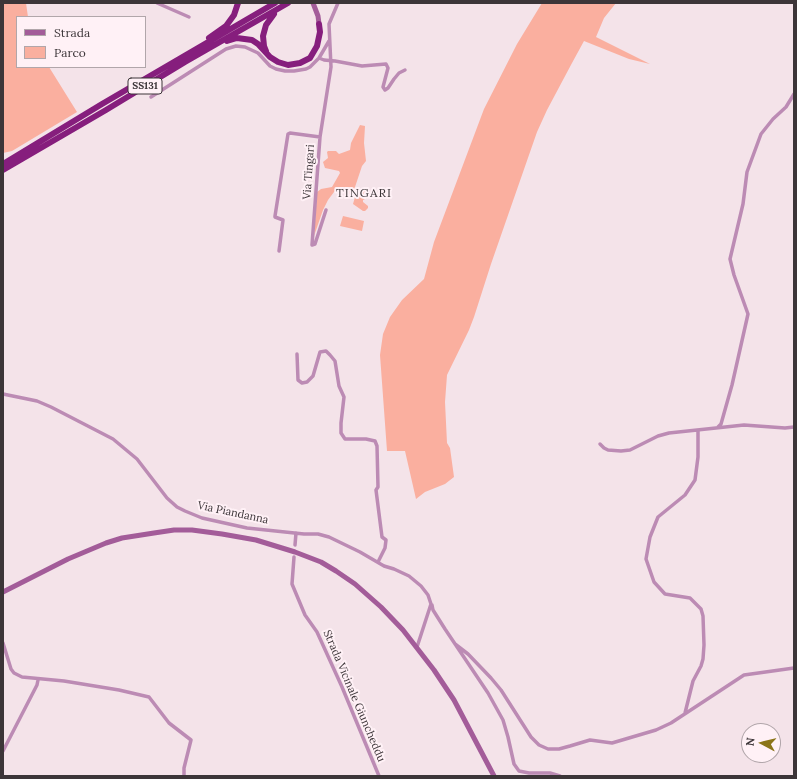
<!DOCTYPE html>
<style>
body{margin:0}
#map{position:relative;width:797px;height:779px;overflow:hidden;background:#f4e3e9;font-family:Lora,serif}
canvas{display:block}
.frame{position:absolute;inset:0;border:4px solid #3c3538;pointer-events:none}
.legend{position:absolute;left:16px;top:16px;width:130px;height:52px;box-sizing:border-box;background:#fff1f6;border:1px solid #b1a6aa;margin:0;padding:5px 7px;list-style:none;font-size:12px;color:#3c3538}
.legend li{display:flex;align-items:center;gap:8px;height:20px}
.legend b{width:20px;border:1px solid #b1a6aa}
.north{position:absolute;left:741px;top:723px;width:40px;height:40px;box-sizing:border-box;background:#fff1f6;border:1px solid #b1a6aa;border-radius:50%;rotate:277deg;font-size:11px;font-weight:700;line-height:16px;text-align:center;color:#3c3538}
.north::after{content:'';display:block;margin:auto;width:14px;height:18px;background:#8b7418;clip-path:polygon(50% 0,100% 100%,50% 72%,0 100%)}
</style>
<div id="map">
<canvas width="797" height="779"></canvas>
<div class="frame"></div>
<ul class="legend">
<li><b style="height:5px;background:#a35c99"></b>Strada</li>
<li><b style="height:11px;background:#faaf9f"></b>Parco</li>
</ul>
<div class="north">N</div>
</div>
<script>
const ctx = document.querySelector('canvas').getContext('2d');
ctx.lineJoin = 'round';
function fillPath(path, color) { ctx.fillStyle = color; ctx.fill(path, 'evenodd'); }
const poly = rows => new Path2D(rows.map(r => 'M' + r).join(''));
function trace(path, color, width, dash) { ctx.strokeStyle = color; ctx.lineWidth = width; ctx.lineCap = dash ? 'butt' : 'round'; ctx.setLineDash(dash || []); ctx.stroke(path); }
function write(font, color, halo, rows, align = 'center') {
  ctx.font = font + ' Lora,serif'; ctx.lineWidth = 4; ctx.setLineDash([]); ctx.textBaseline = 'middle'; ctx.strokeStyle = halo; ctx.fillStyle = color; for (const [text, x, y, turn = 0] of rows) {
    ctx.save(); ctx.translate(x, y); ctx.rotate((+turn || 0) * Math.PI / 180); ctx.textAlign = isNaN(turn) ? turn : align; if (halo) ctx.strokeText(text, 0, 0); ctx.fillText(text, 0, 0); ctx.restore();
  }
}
fillPath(poly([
 [3,3,26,3,28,17,17,17,17,67,49,67,77,112,12,151,3,153],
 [542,3,616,3,604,18,596,37,650,64,629,59,584,41,572,63,547,110,537,132,491,264,474,317,469,330,447,375,445,402,447,443,450,448,454,477,445,484,425,492,416,499,405,451,387,451,380,355,383,334,390,317,402,300,424,279,434,242,484,109,517,44],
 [360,125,365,126,364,143,366,161,362,166,355,187,358,190,366,191,371,193,369,197,363,200,363,202,368,206,368,208,365,211,363,211,353,204,355,197,349,193,350,192,344,189,334,192,328,200,323,210,314,236,317,192,321,189,332,187,340,173,339,171,325,168,323,162,328,158,327,152,328,151,336,151,339,154,350,150,351,143],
 [343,216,364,221,362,231,340,226]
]), '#faaf9f');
trace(poly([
 [157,3,189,17],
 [319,58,324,60,335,61,362,66,386,64,388,68,383,87,385,90,388,88,394,79,399,73,405,70],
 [151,97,226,49,236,46,245,47,258,53,270,66,276,69,285,71,294,71,306,69,310,67,319,58,329,41],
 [326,210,315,244,312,245,320,137,331,67,329,24,338,3],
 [279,251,283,220,275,217,275,216,288,134,290,133,320,137],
 [297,354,298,380,302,383,307,382,313,376,320,352,326,351,330,355,335,361,339,386,344,397,341,423,341,433,345,439,366,439,375,441,377,446,378,487,376,490,382,537,386,540,385,548,378,562],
 [3,394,37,401,51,407,113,439,137,459,167,498,177,507,185,511,202,518,247,528,304,534,318,534,329,537,360,552,384,566,394,569,409,576,421,586,428,595,431,604,417,647],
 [718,427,721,424,732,385,748,314,734,275,730,259,743,204,747,172,761,134,773,119,786,107,794,94],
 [600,444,604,448,608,450,621,451,630,450,658,436,669,433,744,425,785,428,794,427],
 [295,545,296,533],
 [294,557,292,584,305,615,317,632,342,687,379,776],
 [432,605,433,610,445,629,488,693,503,720,508,737,514,764,519,771,529,773,550,773,560,776],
 [3,643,11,669,14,673,22,677,64,681,119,690,149,697,169,723,191,740,184,768,184,776],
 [455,644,468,654,491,678,501,690,531,737,539,745,548,749,559,749,570,746,590,740,612,743,656,730,671,723,744,675,794,668],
 [685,713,693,681,701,666,703,659,704,645,703,616,701,609,690,598,665,594,654,582,646,559,650,537,658,517,685,495,695,480,698,457,698,431],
 [3,751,37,685,38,680]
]), '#bc8bb4', 3.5);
trace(poly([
 [313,3,318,16,319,24],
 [3,592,68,559,106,543,122,538,154,533,174,530,192,530,222,534,256,540,295,552,321,562,336,571,355,584,381,607,403,630,434,670,454,700,494,776]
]), '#a35c99', 5);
trace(poly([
 [209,38,226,26,234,15,238,3],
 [227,41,237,38,252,40,258,44,270,57,278,62,288,65,300,63,310,58,317,46,320,32,319,24],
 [266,51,264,46,263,36,266,25,274,14],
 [3,164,102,104,275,3],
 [3,170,106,110,185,62,288,3]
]), '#861e7d', 6);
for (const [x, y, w] of [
 [145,86,34]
]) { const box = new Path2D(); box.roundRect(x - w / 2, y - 8, w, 16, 3); ctx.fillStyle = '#fff1f6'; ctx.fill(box); trace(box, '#3c3538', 1); }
write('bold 10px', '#3c3538', null, [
 ["SS131",145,86]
]);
write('11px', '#3c3538', '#fff1f6', [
 ["Via Tingari",309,172,-86],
 ["Via Piandanna",233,513,12],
 ["Strada Vicinale Giuncheddu",354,696,67]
]);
ctx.letterSpacing = '1px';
write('12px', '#3c3538', '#fff1f6', [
 ["TINGARI",364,194]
]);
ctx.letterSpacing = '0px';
</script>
